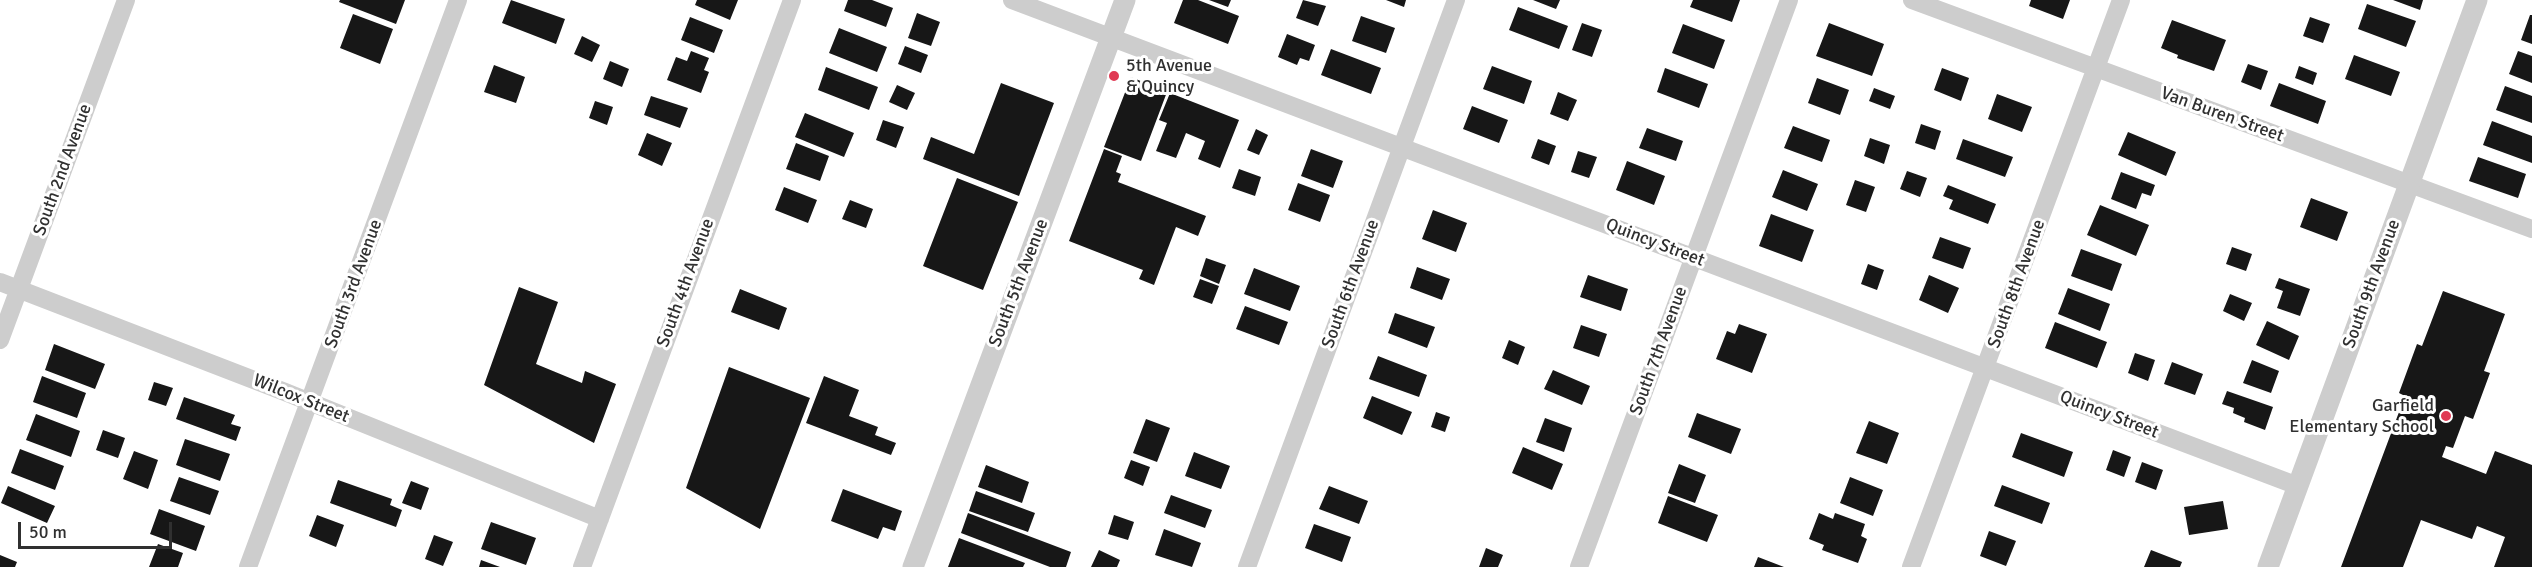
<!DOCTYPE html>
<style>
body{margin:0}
#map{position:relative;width:2532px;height:567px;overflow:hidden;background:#fff;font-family:Signika,sans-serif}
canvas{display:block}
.scale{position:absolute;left:18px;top:522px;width:154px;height:27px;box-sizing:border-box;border:3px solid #303030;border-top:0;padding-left:8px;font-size:18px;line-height:21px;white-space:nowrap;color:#303030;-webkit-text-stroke:4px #fff;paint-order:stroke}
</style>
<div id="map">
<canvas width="2532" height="567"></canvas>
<div class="scale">50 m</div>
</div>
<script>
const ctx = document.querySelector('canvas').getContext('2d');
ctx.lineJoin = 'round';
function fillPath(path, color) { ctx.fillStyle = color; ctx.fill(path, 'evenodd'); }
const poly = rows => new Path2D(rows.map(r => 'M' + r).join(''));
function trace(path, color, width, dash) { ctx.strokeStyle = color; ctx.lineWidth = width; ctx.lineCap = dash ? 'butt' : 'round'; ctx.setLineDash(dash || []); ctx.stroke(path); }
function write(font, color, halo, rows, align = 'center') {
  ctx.font = font + ' Signika,sans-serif'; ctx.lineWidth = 6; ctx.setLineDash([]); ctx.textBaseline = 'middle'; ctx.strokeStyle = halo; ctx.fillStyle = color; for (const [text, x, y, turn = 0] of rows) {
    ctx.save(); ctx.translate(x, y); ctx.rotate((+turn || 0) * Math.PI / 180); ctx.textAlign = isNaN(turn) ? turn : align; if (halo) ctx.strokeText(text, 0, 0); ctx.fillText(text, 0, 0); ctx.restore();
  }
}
fillPath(poly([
 [340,0,405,0,396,24,339,2],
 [511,0,565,19,556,44,502,23],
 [697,0,738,0,730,20,695,5],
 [848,0,872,0,893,8,886,27,844,11],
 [1183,0,1198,0,1239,16,1228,44,1174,23],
 [1209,0,1231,0,1228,7],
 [1303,0,1326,6,1318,26,1296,18],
 [1386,0,1406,0,1404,7],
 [1533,0,1560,0,1556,9],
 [1693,0,1740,0,1732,22,1690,7],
 [2031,0,2070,0,2063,19,2029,6],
 [2393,0,2423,0,2420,10],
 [2367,4,2416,21,2406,47,2358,29],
 [1518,7,1568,26,1559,49,1509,30],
 [917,13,940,22,931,46,908,38],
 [353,14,393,29,380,64,340,48],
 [2530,15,2532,15,2532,44,2521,40],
 [1361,16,1395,28,1386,53,1352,41],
 [690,17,723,30,714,53,681,40],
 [2310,17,2330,24,2323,43,2303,36],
 [2172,20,2226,40,2214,71,2177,58,2178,55,2161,48],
 [1582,23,1602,30,1592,57,1572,50],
 [1829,23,1884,44,1872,76,1816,56],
 [1683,24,1725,40,1714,69,1672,53],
 [839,28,887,47,877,72,829,53],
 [1287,34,1315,45,1309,61,1300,58,1297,65,1278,57],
 [582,36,600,45,592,62,574,54],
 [905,46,928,55,921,73,898,64],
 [1331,49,1381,68,1371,94,1321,75],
 [691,51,709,58,704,70,709,72,701,93,667,80,676,57,687,61],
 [2518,51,2532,56,2532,83,2509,74],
 [2354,55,2400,72,2391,96,2345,79],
 [610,61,629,69,622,87,603,79],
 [2248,64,2268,71,2261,90,2241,82],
 [494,65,525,77,516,103,484,92],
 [1492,66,1532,81,1524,104,1483,89],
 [2299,66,2317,73,2313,85,2295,78],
 [826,67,878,87,869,110,818,90],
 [1665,68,1708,84,1699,108,1657,92],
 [1942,68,1969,78,1961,101,1934,90],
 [1131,77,1167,92,1141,161,1104,147],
 [1817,78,1849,90,1840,115,1808,103],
 [1001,83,1054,103,1019,196,923,159,931,137,974,154],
 [2279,83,2326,101,2318,124,2270,106],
 [897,85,915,93,907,110,889,102],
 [2505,86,2532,96,2532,123,2496,110],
 [1874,88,1895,96,1890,109,1869,101],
 [1558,92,1577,100,1568,121,1550,114],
 [1170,93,1239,120,1220,168,1198,159,1205,141,1186,133,1176,158,1156,151,1167,123,1159,120],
 [1997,94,2032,107,2022,132,1988,119],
 [651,96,688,108,680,128,644,115],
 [595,101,613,107,607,125,589,118],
 [1472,106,1508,120,1499,143,1463,129],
 [805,113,854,133,844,157,795,137],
 [883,120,904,127,896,148,876,140],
 [2492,121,2532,136,2532,163,2483,145],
 [1921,124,1941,131,1935,150,1915,143],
 [1793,126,1830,140,1822,162,1784,148],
 [1647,128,1683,141,1676,161,1639,148],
 [1256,129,1268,135,1259,155,1247,150],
 [2128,132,2176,152,2166,176,2118,155],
 [647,133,672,143,662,166,638,155],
 [1870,138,1890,145,1884,164,1864,156],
 [1538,139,1556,146,1549,165,1531,158],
 [1963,139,2013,157,2005,177,1956,159],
 [796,143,829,156,820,181,786,169],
 [1104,149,1122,156,1116,172,1121,174,1118,182,1206,216,1198,236,1176,227,1154,285,1139,279,1143,270,1069,241],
 [1311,149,1343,161,1333,188,1301,176],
 [1578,151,1597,157,1589,178,1571,172],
 [2478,157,2526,174,2518,198,2469,181],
 [1627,161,1665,176,1654,205,1616,190],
 [1239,169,1261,177,1255,196,1232,188],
 [1783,170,1818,184,1807,211,1772,197],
 [1907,171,1927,178,1920,197,1900,189],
 [2121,172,2155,185,2151,196,2142,193,2136,209,2111,199],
 [957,178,1018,202,983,290,923,266],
 [1855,180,1875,187,1866,212,1846,205],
 [1298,183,1330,195,1320,222,1288,210],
 [1948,185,1996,204,1988,224,1949,209,1953,200,1943,196],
 [784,187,817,200,808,223,775,210],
 [2311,198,2348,212,2337,241,2300,227],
 [850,200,873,209,866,228,842,219],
 [2100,205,2149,225,2136,256,2087,235],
 [1433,210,1467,223,1456,252,1422,239],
 [1771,214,1814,230,1802,262,1759,246],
 [1940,237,1971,248,1963,269,1932,258],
 [2232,247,2252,254,2246,271,2226,264],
 [2081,249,2122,264,2112,291,2071,276],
 [1206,258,1226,265,1219,284,1200,276],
 [1868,264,1884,270,1877,290,1861,284],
 [1417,267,1450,279,1442,300,1410,288],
 [1254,268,1300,286,1290,311,1244,294],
 [1588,275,1628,289,1621,311,1580,297],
 [1929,275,1959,288,1948,313,1919,300],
 [2279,278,2310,289,2300,316,2277,308,2283,291,2275,288],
 [1200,279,1219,286,1212,304,1193,297],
 [519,287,558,302,536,364,582,383,585,371,616,384,594,443,484,385],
 [2068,288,2110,304,2100,331,2058,314],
 [740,289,787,308,779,330,731,312],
 [2443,291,2505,314,2484,371,2490,373,2473,419,2465,416,2453,448,2446,446,2442,457,2486,474,2495,451,2532,465,2532,567,2494,567,2505,537,2477,526,2472,539,2421,520,2403,567,2341,567,2405,396,2399,393,2417,344,2422,346],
 [2230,294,2252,303,2244,321,2223,311],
 [1245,306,1288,322,1279,345,1236,329],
 [1395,313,1435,327,1427,348,1388,333],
 [2267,321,2299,336,2289,360,2256,345],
 [2055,322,2107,342,2097,368,2045,348],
 [1739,324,1767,334,1752,373,1716,359,1727,331,1735,334],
 [1581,325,1607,334,1599,357,1573,348],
 [1509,340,1525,347,1518,365,1502,358],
 [54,344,105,364,95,389,45,370],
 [2135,353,2155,360,2148,381,2128,373],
 [1378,356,1427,375,1419,397,1369,379],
 [2252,360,2279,371,2271,393,2243,383],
 [2172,362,2203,374,2195,395,2164,384],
 [729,367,810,398,760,529,686,488],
 [1553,370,1590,386,1582,405,1544,389],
 [42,376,86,393,77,418,33,402],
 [824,376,859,390,849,416,878,427,875,435,896,443,891,455,806,423],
 [154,382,173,388,166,406,148,400],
 [2227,391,2273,407,2265,430,2244,422,2245,418,2233,413,2234,408,2222,404],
 [1372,396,1412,412,1402,435,1363,418],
 [184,397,235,415,231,424,241,427,236,441,176,419],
 [1436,412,1450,417,1445,432,1431,427],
 [1697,413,1741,429,1731,454,1688,437],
 [36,414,80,431,71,457,26,440],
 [1545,418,1572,428,1564,452,1536,442],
 [1146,419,1170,428,1157,462,1133,453],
 [1869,421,1899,433,1887,464,1856,453],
 [103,430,125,438,118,458,96,450],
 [2021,433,2073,452,2064,477,2012,457],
 [185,439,230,454,220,481,176,465],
 [1523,447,1563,464,1552,490,1512,473],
 [20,449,64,466,55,490,11,473],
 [2113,450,2131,457,2124,477,2106,470],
 [134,451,158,460,148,489,123,479],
 [1194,452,1230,466,1221,489,1185,476],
 [1131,460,1150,467,1143,486,1124,478],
 [2142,462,2163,470,2156,490,2135,482],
 [1679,464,1706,475,1695,503,1668,493],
 [986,465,1029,482,1022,503,978,487],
 [179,477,219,491,210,515,170,501],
 [1850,477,1883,490,1873,516,1840,503],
 [338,480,392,499,390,505,402,510,396,527,330,503],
 [411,481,429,488,421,510,402,503],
 [2002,485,2050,503,2042,524,1994,506],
 [8,486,55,506,47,523,1,503],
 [1329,486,1368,501,1359,524,1319,509],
 [843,489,902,511,895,531,883,527,878,539,831,521],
 [976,491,1035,513,1028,532,969,511],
 [1171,495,1212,510,1205,528,1164,513],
 [1668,496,1718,515,1707,542,1658,523],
 [2223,501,2228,529,2189,535,2184,507],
 [159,509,205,526,196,551,150,534],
 [968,513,1071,552,1066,567,1050,567,961,533],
 [1819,513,1833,519,1835,513,1865,524,1861,536,1867,539,1858,563,1822,550,1824,545,1809,539],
 [317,515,344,525,336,547,309,536],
 [1114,515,1134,522,1128,540,1108,534],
 [491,522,536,538,526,565,481,549],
 [1314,524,1351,537,1342,562,1305,548],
 [1164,529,1201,543,1192,567,1155,555],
 [1989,531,2016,541,2006,566,1980,556],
 [434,535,453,542,443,566,425,559],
 [959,538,1025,563,1023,567,948,567],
 [158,544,183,553,178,567,149,567],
 [1486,548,1503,555,1498,567,1479,567],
 [1099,550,1120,560,1117,567,1091,567],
 [2151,550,2182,562,2180,567,2144,567],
 [0,555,17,562,15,567,0,567],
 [1758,557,1784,567,1754,567],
 [481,560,500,567,479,567]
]), '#171717');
trace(poly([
 [1012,0,2298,486],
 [1912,0,2532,229],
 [0,282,285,392,600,519],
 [0,340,126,0],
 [248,567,458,0],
 [582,567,792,0],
 [1247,567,1456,0],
 [1579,567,1789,0],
 [1911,567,2121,0]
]), '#cdcdcd', 18);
trace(poly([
 [913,567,1125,0],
 [2268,567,2477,0]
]), '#cdcdcd', 21);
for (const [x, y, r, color] of [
 [1114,76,6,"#e03953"],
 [2446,416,6,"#e03953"]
]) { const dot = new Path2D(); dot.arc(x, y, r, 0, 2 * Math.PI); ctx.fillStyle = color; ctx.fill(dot); trace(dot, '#fff', 2); }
write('18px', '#303030', '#fff', [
 ["5th Avenue",1126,66],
 ["& Quincy",1126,87],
 ["Garfield",2434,406,"right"],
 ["Elementary School",2434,427,"right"]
], 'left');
write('18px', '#303030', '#fff', [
 ["Van Buren Street",2222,115,20],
 ["South 2nd Avenue",63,170,-70],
 ["Quincy Street",1655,243,21],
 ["South 4th Avenue",686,283,-70],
 ["South 5th Avenue",1019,283,-69],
 ["South 3rd Avenue",354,284,-70],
 ["South 6th Avenue",1351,284,-70],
 ["South 8th Avenue",2017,284,-70],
 ["South 9th Avenue",2372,284,-70],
 ["South 7th Avenue",1659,351,-70],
 ["Wilcox Street",301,399,22],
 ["Quincy Street",2109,415,21]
]);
</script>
